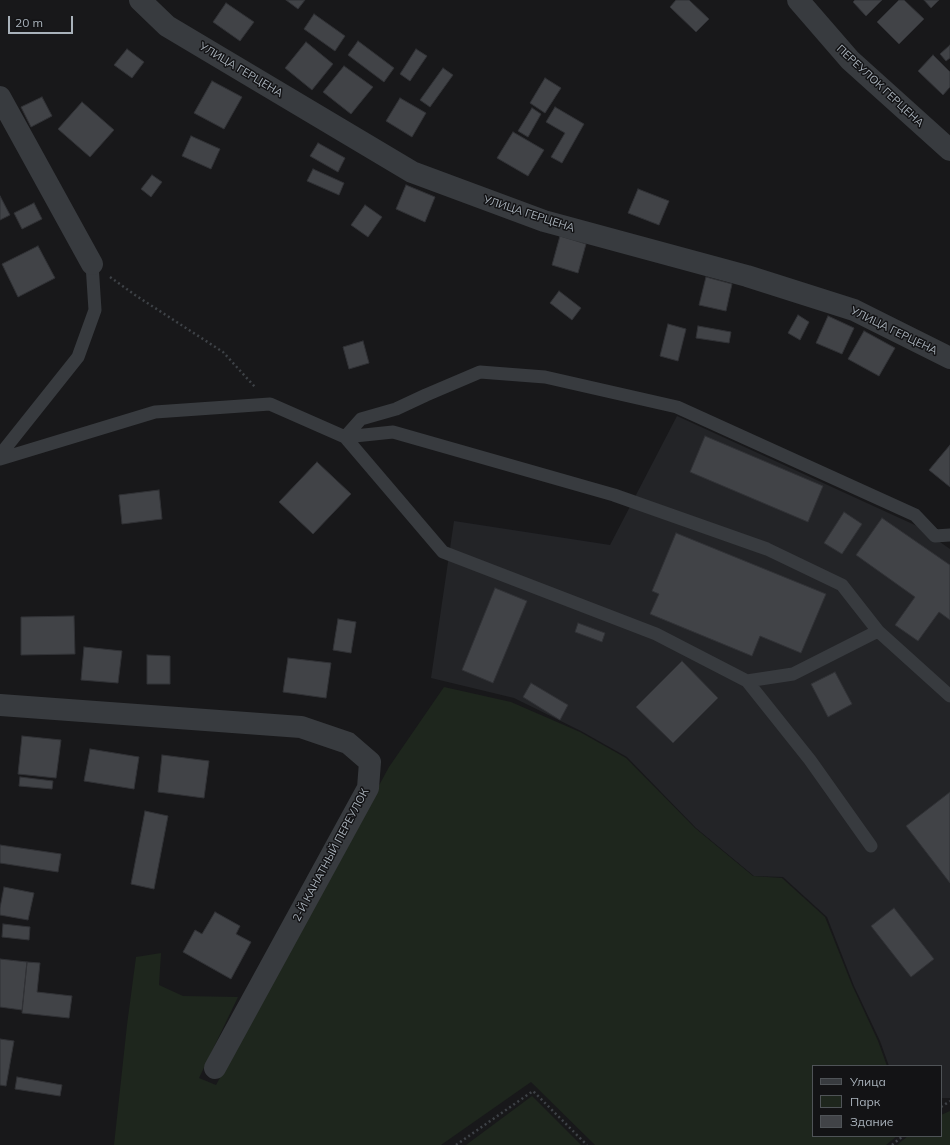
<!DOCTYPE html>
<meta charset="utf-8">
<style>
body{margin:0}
#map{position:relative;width:950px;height:1145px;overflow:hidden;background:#18181a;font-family:Mulish,sans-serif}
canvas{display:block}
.legend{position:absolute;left:812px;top:1065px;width:130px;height:72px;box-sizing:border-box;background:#131315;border:1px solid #4f5357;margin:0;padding:5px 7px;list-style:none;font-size:12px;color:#a9b2bb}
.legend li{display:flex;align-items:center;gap:8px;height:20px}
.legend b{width:20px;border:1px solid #4f5357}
.scale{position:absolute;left:8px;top:16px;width:65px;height:18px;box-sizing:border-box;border:2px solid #a9b2bb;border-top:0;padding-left:5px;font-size:12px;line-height:14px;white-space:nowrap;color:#a9b2bb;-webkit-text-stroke:3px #131315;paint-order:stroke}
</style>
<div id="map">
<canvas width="950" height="1145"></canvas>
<ul class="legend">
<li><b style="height:5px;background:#383b3f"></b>Улица</li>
<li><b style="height:11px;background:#1e261d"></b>Парк</li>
<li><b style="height:11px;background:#414347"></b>Здание</li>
</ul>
<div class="scale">20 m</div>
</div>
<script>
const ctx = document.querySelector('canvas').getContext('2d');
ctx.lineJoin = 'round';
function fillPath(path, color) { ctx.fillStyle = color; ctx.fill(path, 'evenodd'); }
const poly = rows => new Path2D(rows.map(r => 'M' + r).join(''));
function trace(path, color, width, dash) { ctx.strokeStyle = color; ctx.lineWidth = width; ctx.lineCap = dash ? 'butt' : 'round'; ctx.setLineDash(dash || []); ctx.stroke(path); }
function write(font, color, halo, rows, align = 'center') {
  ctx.font = font + ' Mulish,sans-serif'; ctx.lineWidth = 3; ctx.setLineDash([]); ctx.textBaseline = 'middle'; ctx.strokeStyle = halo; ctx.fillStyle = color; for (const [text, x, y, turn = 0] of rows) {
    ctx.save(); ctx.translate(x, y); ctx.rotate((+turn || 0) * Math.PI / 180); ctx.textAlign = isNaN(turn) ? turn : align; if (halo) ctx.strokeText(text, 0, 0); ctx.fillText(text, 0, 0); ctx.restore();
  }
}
fillPath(poly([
 [677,416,917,526,950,549,950,1098,941,1098,941,1066,889,1066,880,1041,854,986,827,917,783,877,754,876,696,828,627,757,581,731,514,698,431,678,454,521,610,545]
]), '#232427');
fillPath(poly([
 [444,687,511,702,580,732,626,758,695,828,753,876,782,878,825,917,852,985,878,1041,887,1066,813,1066,813,1136,897,1136,886,1145,595,1145,531,1082,441,1145,114,1145,127,1025,136,957,161,953,159,985,183,996,238,997,199,1078,216,1085,389,767],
 [532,1096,581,1145,466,1145],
 [950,1111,950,1145,897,1145,908,1136,941,1136,941,1115]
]), '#1e261d');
const building = poly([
 [286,0,305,0,298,9,286,0],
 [676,0,689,0,709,19,696,32,670,7,676,0],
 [855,0,882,0,866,16,853,2,855,0],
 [899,0,904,0,924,19,899,44,877,22,899,0],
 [924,0,939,0,931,8,924,0],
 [226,3,254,22,240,41,213,22,226,3],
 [314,14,345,36,335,51,304,29,314,14],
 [358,41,394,68,384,82,348,55,358,41],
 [306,42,333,64,312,90,285,68,306,42],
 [950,45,950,58,946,61,940,54,950,45],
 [127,49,144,62,132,78,114,65,127,49],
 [416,49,427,56,410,81,400,74,416,49],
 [933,55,950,72,950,87,943,95,918,71,933,55],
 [344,66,373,87,351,114,323,92,344,66],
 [443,68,453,75,430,107,420,100,443,68],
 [545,78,561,88,545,113,530,103,545,78],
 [212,81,242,97,224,129,194,113,212,81],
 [42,97,52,116,31,127,21,107,42,97],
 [400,98,426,113,412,137,386,121,400,98],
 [82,102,114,130,90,157,58,129,82,102],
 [555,107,584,124,562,163,551,157,565,133,546,122,555,107],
 [532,108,541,114,528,137,518,131,532,108],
 [513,132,544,150,528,176,497,158,513,132],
 [191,136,220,149,211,169,182,156,191,136],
 [318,143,345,158,338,172,310,156,318,143],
 [313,169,344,183,339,195,307,181,313,169],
 [152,175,162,182,151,197,141,189,152,175],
 [406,185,435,197,425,222,396,209,406,185],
 [638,189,669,201,659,225,628,213,638,189],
 [0,196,10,215,0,220,0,196],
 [34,203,42,219,22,229,14,213,34,203],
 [365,205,382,217,368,237,351,225,365,205],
 [560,236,586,244,578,273,552,265,560,236],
 [38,246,55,278,18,297,2,264,38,246],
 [706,277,732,284,726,311,699,305,706,277],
 [559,291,581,308,572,320,550,303,559,291],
 [798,315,809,322,800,340,788,333,798,315],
 [828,316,854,328,842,354,816,343,828,316],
 [668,324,686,329,678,361,660,356,668,324],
 [698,326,731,332,729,343,696,338,698,326],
 [864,331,895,348,879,376,848,359,864,331],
 [363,341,369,363,349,369,343,347,363,341],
 [705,436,823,486,808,522,690,472,705,436],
 [950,445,950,487,929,470,950,445],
 [317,462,351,494,313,534,279,502,317,462],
 [159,490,162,519,122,524,119,495,159,490],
 [844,512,862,524,842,554,824,543,844,512],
 [882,518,950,565,950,620,939,612,918,641,895,625,915,597,856,555,882,518],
 [676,533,826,594,801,653,760,636,752,656,650,614,659,594,652,591,676,533],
 [495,588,527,601,493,683,462,670,495,588],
 [74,616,75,654,21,655,21,617,74,616],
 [338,619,356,622,351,653,333,650,338,619],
 [578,623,605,633,602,642,575,632,578,623],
 [84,647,122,651,118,683,81,680,84,647],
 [147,655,170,656,170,684,147,684,147,655],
 [288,658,331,663,326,698,283,692,288,658],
 [682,661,718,698,673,743,636,707,682,661],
 [835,672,852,704,828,717,811,684,835,672],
 [531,683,568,705,560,720,523,697,531,683],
 [22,736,61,740,56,778,18,774,22,736],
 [90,749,139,757,134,789,84,781,90,749],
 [162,755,209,761,204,798,158,792,162,755],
 [20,777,53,781,52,789,19,786,20,777],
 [950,792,950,883,906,826,950,792],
 [145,811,168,816,154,889,131,884,145,811],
 [0,845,61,854,58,872,0,863,0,845],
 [4,887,34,893,28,920,0,915,0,908,4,887],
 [894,908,934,959,911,977,871,926,894,908],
 [215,912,240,926,236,934,251,942,231,979,183,952,195,930,202,934,215,912],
 [3,924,30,927,29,940,2,937,3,924],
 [0,959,27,962,22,1010,0,1007,0,959],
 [27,962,40,963,37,992,72,996,69,1018,22,1013,27,962],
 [0,1039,14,1041,6,1086,0,1085,0,1039],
 [17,1077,62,1085,60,1096,15,1089,17,1077]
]);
fillPath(building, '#414347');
trace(building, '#313236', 1);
trace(poly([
 [110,277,135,295,223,352,255,387],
 [941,1107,950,1101],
 [456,1145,533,1091,587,1145],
 [892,1145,903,1136]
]), '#3e4247', 2.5, [2, 3]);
trace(poly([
 [345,437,393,432,614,495,767,549,842,585,878,631,950,696],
 [345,437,361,419,396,409,426,395,480,372,545,377,677,407,915,515,935,536,950,535],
 [0,455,78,357,95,310,92,264],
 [0,459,155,412,270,404,345,437,443,552,656,634,747,681,810,760,871,846],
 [747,681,793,674,878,631]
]), '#383b3f', 13);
trace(poly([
 [140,0,167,26,412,172,544,221,747,276,854,310,950,358],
 [798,0,850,60,950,150],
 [0,97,92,264],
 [0,705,301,727,348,743,370,762,368,788,215,1068]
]), '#383b3f', 22);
write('11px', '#a9b2bb', '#131315', [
 ["УЛИЦА ГЕРЦЕНА",241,70,31],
 ["ПЕРЕУЛОК ГЕРЦЕНА",880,86,43],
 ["УЛИЦА ГЕРЦЕНА",529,214,18],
 ["УЛИЦА ГЕРЦЕНА",894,331,26],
 ["2-Й КАНАТНЫЙ ПЕРЕУЛОК",331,855,-62]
]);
</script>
